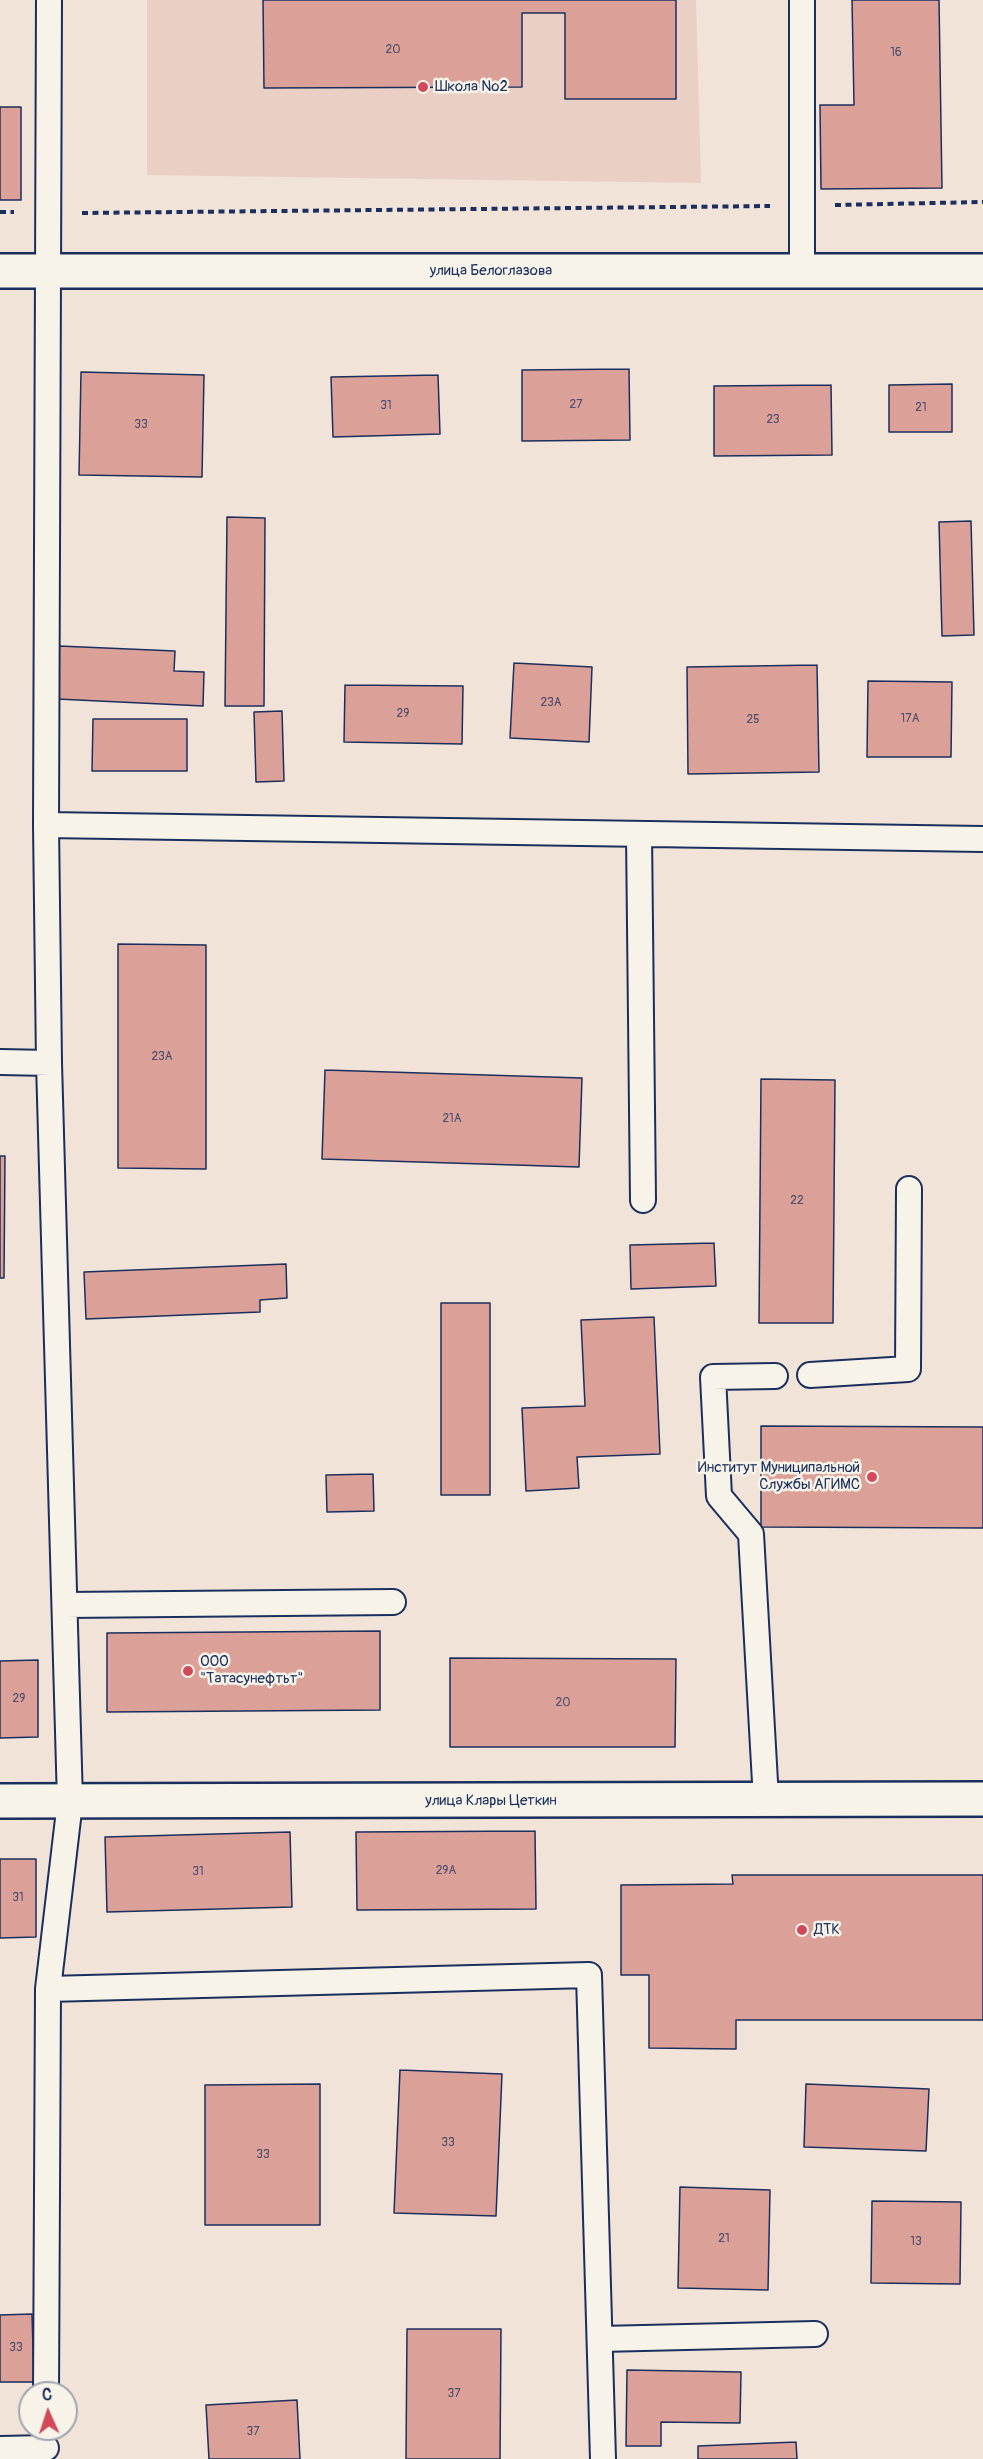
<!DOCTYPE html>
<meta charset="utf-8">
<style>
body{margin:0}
#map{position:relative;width:983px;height:2459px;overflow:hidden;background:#f1e3d8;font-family:Pangolin,sans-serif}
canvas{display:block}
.north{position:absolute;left:18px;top:2381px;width:60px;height:60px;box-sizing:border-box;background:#f7f3e8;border:2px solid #9fa5b1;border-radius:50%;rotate:357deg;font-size:16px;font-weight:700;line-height:24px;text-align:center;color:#1b2f5e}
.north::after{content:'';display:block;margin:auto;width:21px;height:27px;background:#d1495b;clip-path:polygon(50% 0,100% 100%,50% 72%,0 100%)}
</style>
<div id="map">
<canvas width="983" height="2459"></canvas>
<div class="north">С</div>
</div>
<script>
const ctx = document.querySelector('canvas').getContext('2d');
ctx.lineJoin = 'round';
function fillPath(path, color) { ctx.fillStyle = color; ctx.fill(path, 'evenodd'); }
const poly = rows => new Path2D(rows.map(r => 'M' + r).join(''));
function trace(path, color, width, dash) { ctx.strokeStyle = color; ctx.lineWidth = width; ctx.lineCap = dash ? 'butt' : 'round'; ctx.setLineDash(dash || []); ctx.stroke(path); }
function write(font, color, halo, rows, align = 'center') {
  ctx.font = font + ' Pangolin,sans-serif'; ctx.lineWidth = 5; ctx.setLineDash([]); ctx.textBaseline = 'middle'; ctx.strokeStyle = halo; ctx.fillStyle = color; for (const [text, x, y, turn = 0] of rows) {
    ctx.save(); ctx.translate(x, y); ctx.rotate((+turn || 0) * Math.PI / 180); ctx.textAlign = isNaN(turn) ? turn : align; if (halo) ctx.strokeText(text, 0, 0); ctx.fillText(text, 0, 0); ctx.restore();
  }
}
fillPath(poly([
 [147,0,696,0,701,183,147,175]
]), '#eacfc5');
const building = poly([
 [263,0,676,0,676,99,565,99,565,13,522,13,522,87,264,88,263,0],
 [852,0,939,0,942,188,821,189,820,105,854,105,852,0],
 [0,107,21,107,21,200,0,200,0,107],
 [629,369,630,440,522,441,522,370,629,369],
 [81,372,204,375,202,477,79,475,81,372],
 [438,375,440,434,333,437,331,377,438,375],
 [952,384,952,432,889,432,889,385,952,384],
 [831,385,832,455,714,456,714,386,831,385],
 [227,517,265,518,264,706,225,706,227,517],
 [971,521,974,635,942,636,939,522,971,521],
 [59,646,175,651,174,671,204,672,203,706,57,699,59,646],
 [514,663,592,667,589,742,510,738,514,663],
 [817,665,819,772,688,774,687,667,817,665],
 [868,681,952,682,951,757,867,757,868,681],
 [345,685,463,686,462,744,344,742,345,685],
 [282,711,284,781,256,782,254,712,282,711],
 [93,719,187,719,187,771,92,771,93,719],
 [118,944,206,945,206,1169,118,1168,118,944],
 [325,1070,582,1078,579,1167,322,1159,325,1070],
 [761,1079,835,1080,833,1323,759,1323,761,1079],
 [0,1156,5,1156,4,1278,0,1278,0,1156],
 [714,1243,716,1286,631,1289,630,1245,714,1243],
 [286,1264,287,1298,260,1300,260,1312,86,1319,84,1272,286,1264],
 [441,1303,490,1303,490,1495,441,1495,441,1303],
 [654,1317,660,1454,577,1457,579,1488,526,1491,522,1408,585,1406,581,1320,654,1317],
 [761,1426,983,1427,983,1528,761,1527,761,1426],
 [373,1474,374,1511,327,1512,326,1475,373,1474],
 [380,1631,380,1710,107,1712,107,1633,380,1631],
 [450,1658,676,1659,675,1747,450,1747,450,1658],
 [38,1660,38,1737,0,1738,0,1661,38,1660],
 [535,1831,536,1909,357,1910,356,1832,535,1831],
 [290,1832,292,1907,107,1912,105,1837,290,1832],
 [0,1859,36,1859,36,1937,0,1938,0,1859],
 [732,1875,983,1875,983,2020,736,2020,736,2049,649,2048,649,1975,621,1975,621,1885,733,1884,732,1875],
 [400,2070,502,2074,496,2216,394,2213,400,2070],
 [320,2084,320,2225,205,2225,205,2085,320,2084],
 [806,2084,929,2089,926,2151,804,2147,806,2084],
 [680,2187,770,2190,768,2290,678,2288,680,2187],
 [872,2201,961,2202,960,2284,871,2283,872,2201],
 [32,2314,34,2382,0,2382,0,2315,32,2314],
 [407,2329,501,2329,500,2459,406,2459,407,2329],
 [627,2370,741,2372,740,2423,661,2422,661,2446,626,2446,627,2370],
 [297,2400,300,2459,209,2459,206,2405,297,2400],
 [796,2442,797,2459,698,2459,698,2446,796,2442]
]);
fillPath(building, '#dba198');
trace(building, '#1b2f5e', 1.5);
const lane = poly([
 [49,0,46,825,983,839],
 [802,0,802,271],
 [639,834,643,1200],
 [0,1062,49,1063,46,825],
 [810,1375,908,1369,909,1189],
 [65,1605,393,1602],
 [766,1800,751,1534,719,1496,713,1377,775,1376],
 [48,1989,589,1975,603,2459],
 [600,2339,815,2334],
 [46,2393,48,1989,70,1802,49,1063],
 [0,2449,46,2448]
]);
const street = poly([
 [0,1801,983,1799]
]);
const secondary = poly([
 [0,271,983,271]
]);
trace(lane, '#1b2f5e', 28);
trace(street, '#1b2f5e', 38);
trace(secondary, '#1b2f5e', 38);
trace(poly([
 [835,205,983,202],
 [0,212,14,212],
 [82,213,770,206]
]), '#1b2f5e', 4, [6, 4.5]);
trace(lane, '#f7f3e8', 24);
trace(street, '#f7f3e8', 33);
trace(secondary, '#f7f3e8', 33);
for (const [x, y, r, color] of [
 [423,87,6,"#d1495b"],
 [872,1477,6,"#d1495b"],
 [188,1671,6,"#d1495b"],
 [802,1930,6,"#d1495b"]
]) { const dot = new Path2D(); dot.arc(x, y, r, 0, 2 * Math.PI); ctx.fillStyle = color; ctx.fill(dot); trace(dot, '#f7f3e8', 2); }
write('12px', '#4b4c6c', null, [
 ["20",393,50],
 ["16",896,53],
 ["27",576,405],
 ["31",386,406],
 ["21",921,408],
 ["23",773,420],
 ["33",141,425],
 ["23А",551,703],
 ["29",403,714],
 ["17А",910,719],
 ["25",753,720],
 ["23А",162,1057],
 ["21А",452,1119],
 ["22",797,1201],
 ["29",19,1699],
 ["20",563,1703],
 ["29А",446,1871],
 ["31",198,1872],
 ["31",18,1898],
 ["33",448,2143],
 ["33",263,2155],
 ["21",724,2239],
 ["13",916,2242],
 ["33",16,2348],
 ["37",454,2394],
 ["37",253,2432]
]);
write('15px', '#1b2f5e', '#f7f3e8', [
 ["Школа №2",435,87],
 ["Институт Муниципальной",860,1468,"right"],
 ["Службы АГИМС",860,1485,"right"],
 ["ООО",200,1662],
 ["\"Татасунефтьт\"",200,1679],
 ["ДТК",814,1930]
], 'left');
write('15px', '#1b2f5e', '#f7f3e8', [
 ["улица Белоглазова",491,271],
 ["улица Клары Цеткин",491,1801]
]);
</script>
